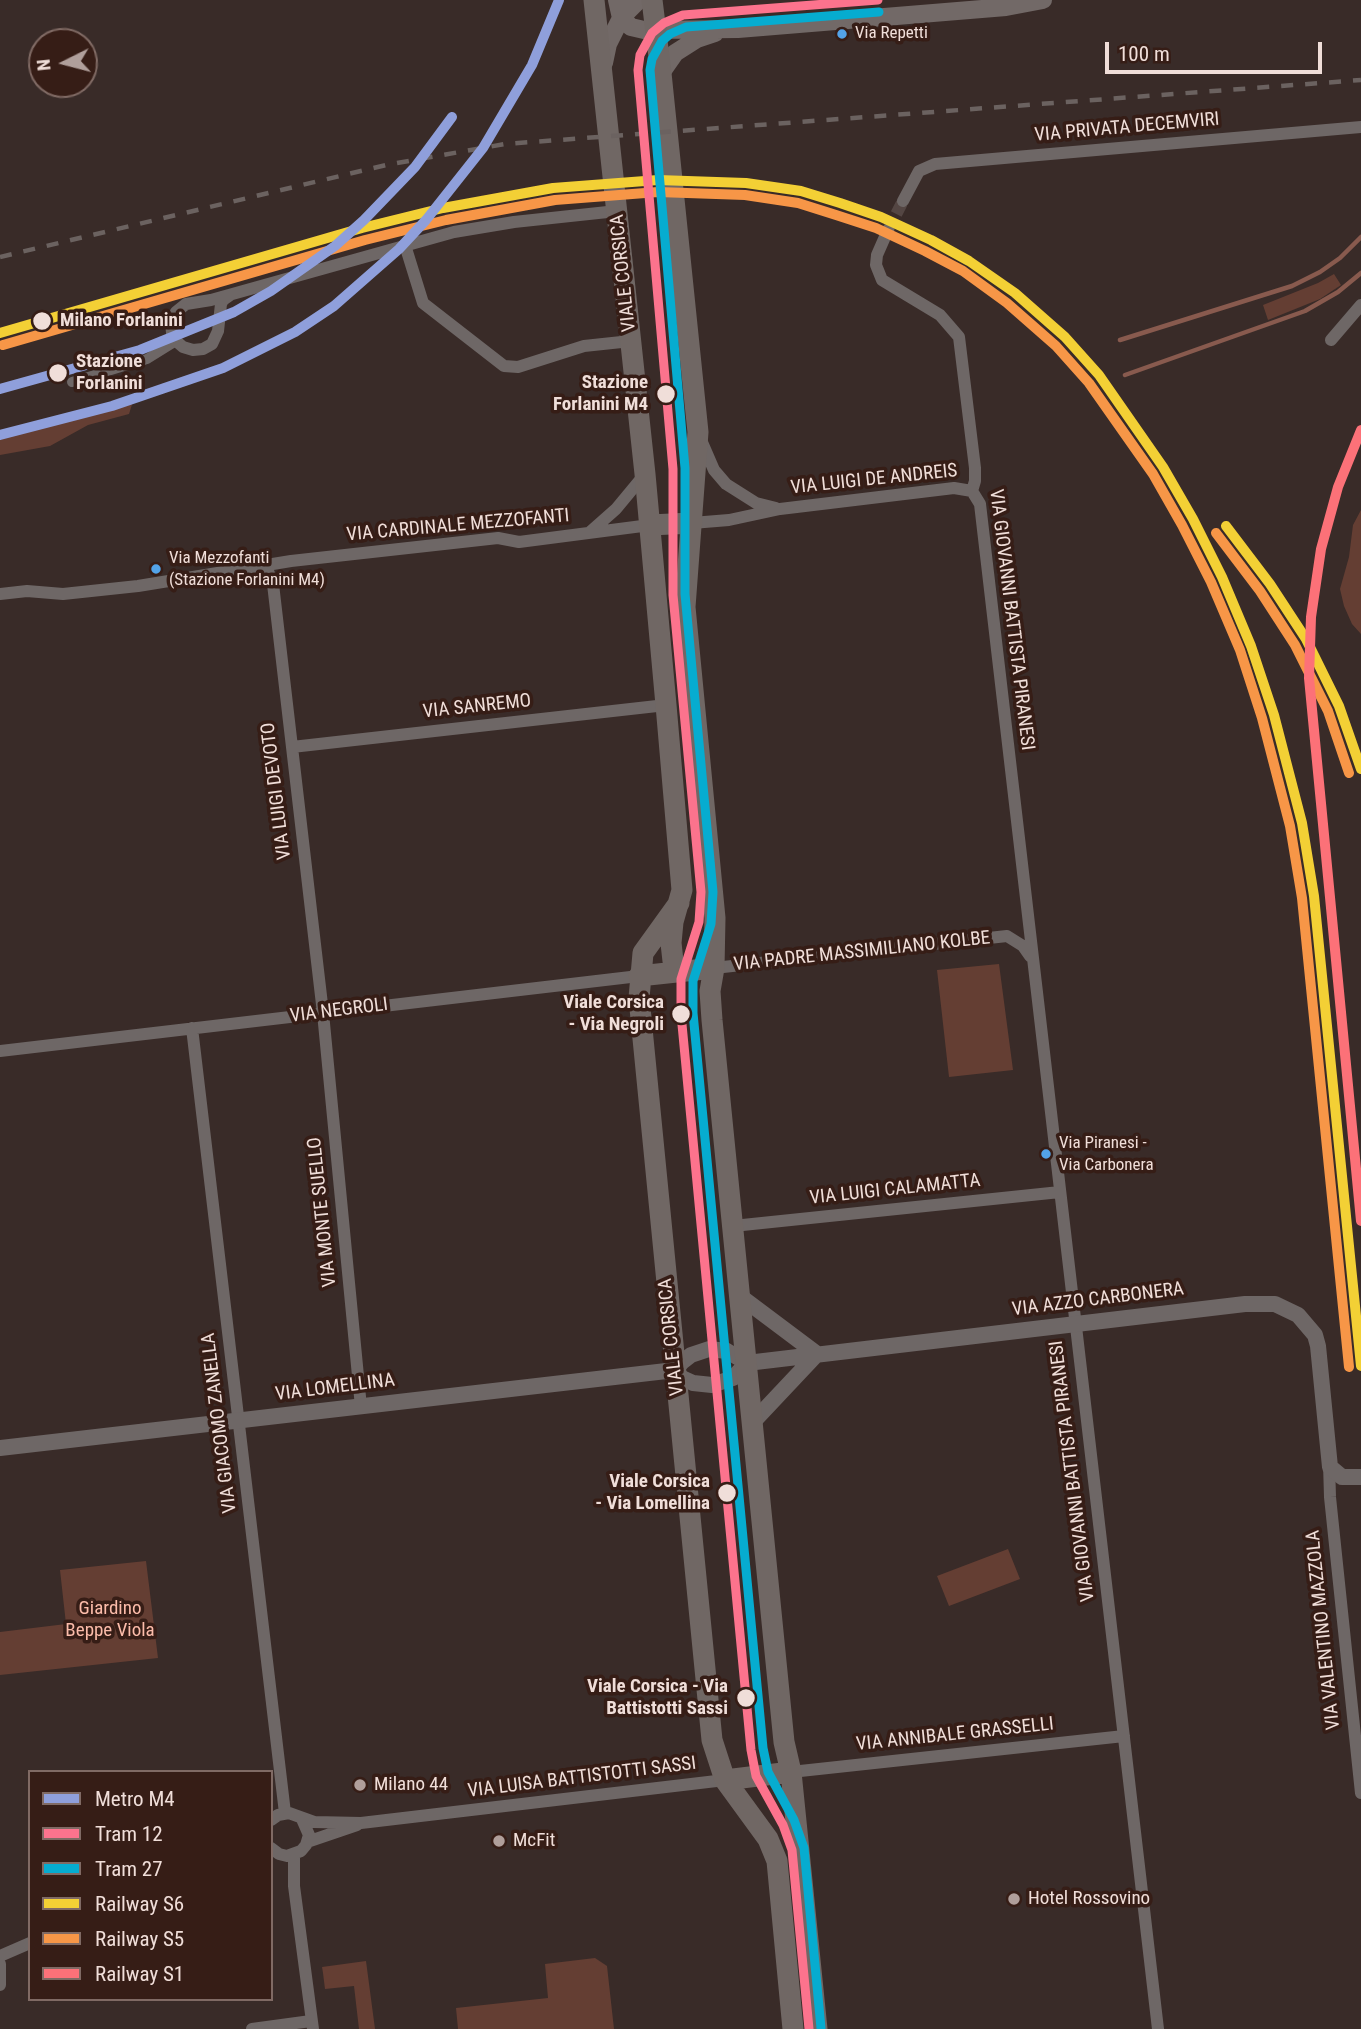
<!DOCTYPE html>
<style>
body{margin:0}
#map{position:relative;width:1361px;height:2029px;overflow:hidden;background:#392b28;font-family:"Roboto Condensed",sans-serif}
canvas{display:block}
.legend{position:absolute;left:28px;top:1770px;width:245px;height:231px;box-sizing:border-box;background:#361d16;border:2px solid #806a64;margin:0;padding:9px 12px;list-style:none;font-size:21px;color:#f0ded9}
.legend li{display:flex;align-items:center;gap:14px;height:35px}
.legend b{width:35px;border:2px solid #806a64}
.north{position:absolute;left:28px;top:28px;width:70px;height:70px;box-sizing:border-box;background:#361d16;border:2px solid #806a64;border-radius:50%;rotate:264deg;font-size:19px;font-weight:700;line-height:28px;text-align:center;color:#f0ded9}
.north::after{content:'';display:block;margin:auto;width:24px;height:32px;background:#b09f9b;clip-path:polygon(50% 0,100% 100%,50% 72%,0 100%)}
.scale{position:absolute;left:1105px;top:42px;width:217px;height:32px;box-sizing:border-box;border:4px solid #f0ded9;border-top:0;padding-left:9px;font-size:21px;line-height:24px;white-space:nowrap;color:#f0ded9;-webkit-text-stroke:5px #361d16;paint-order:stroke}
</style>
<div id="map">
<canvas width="1361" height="2029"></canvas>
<ul class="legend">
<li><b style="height:9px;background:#8f9fdb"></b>Metro M4</li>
<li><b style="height:9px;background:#fc738d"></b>Tram 12</li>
<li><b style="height:9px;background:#06acd0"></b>Tram 27</li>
<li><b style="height:9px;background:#f3d035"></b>Railway S6</li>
<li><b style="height:9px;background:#f79647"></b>Railway S5</li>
<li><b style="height:9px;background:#fc7178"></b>Railway S1</li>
</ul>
<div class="north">N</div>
<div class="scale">100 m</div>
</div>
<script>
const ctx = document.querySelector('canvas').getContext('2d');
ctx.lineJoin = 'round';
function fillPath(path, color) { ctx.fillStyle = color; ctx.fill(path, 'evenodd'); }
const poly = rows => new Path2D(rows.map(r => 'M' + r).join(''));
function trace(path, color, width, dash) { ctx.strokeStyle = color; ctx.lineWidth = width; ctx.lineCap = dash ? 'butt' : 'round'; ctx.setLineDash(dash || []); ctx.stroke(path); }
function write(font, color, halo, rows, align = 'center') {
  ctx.font = font + ' "Roboto Condensed",sans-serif'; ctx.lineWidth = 7; ctx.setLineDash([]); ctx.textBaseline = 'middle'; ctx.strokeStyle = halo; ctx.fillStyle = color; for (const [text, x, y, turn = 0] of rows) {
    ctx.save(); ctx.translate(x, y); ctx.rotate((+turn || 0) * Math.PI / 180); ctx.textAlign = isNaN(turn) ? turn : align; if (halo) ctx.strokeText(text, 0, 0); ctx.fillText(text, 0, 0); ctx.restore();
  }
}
fillPath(poly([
 [1334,274,1341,285,1320,299,1268,320,1263,305,1318,283],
 [135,395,129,414,88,425,50,446,0,455,0,435],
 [1361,510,1361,634,1352,624,1344,606,1340,589,1349,557,1353,525],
 [999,964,1013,1070,949,1077,937,970],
 [1008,1549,1020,1579,949,1606,937,1576],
 [146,1561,158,1658,0,1675,0,1632,66,1624,60,1570],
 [595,1958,607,1966,614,2029,458,2029,456,2008,548,1998,545,1964],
 [366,1961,375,2029,359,2029,354,1986,325,1989,323,1973,322,1967]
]), '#643e33');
trace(poly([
 [1120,340,1292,286,1320,272,1340,258,1361,237],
 [1125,375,1305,311,1338,292,1361,273]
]), '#885a4e', 4.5);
trace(poly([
 [888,230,903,201]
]), '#544643', 12, [12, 6]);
trace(poly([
 [72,382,147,359,176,341]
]), '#6e6766', 10);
trace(poly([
 [903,201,919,171,935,164,1361,127],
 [888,230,877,255,876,265,882,280,940,315,959,337,975,468,975,481,972,491],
 [405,245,423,303,504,366,518,367,584,346,631,341],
 [230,295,223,300,221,304,218,331,212,344,203,349,193,350,183,347,176,341,172,333,171,322,176,312,186,304,211,300,454,232,514,222,617,211],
 [1331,340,1361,305],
 [701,440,714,470,726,484,756,503,776,508],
 [972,491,980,504,1158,2029],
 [692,523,729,520,780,509,954,488,972,491],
 [590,532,616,509,645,474],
 [266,566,273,584,323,1013,361,1407],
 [0,594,27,591,63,594,138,586,291,561,498,538,519,542,650,525],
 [292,747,666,705],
 [714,968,1007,936,1023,946,1030,956],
 [192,1028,285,1813],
 [0,1051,639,976],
 [733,1226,1060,1192],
 [1329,1463,1330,1497,1361,1793],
 [791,1772,1124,1736],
 [271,1820,278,1815,289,1813,314,1822,361,1823,725,1780],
 [307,1842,357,1825],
 [271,1848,279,1854,287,1856,301,1851,306,1845,309,1835,302,1819],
 [294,1855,294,1886,313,2029],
 [0,1956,30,1943],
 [0,1964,0,1985],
 [252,2029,311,2021]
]), '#6e6766', 12);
trace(poly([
 [741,1297,817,1354],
 [747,1363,1245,1304,1275,1304,1298,1315,1315,1335,1318,1346,1330,1467,1342,1477,1361,1477],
 [675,1370,682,1378,693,1383,712,1385,733,1378,747,1363],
 [753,1422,817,1354],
 [0,1448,675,1370,682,1362,691,1355,709,1349,727,1351,747,1363]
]), '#6e6766', 16);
trace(poly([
 [617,0,621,18,631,27,644,30,738,29,1006,7,1043,0],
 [604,63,608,44,621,18,639,0],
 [661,73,675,53,697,39,715,33]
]), '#726967', 18);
trace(poly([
 [594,0,645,474,666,705,682,890,673,922,671,943,673,961,679,972],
 [652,0,661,73,698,432,685,607,715,918,714,968,710,991,712,1020,784,1742,791,1772,817,2029],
 [650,525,692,523],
 [679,903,643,953,639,998,712,1740,725,1780,768,1839,777,1861,793,2029],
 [639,976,714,968],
 [725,1780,791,1772]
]), '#706764', 21);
trace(poly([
 [0,257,386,165,505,144,1361,80]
]), '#6b6260', 4.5, [12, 12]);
trace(poly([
 [0,333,362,228,443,208,553,188,658,180,746,183,801,191,840,203,881,217,931,240,969,261,1015,293,1065,337,1099,375,1163,467,1193,519,1222,577,1251,646,1274,715,1302,823,1314,896,1361,1366],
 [1226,526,1270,584,1306,639,1339,706,1361,769]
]), '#f3d035', 10);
trace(poly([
 [3,345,365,240,446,220,555,200,658,192,745,195,798,203,836,215,876,228,925,251,963,271,1007,303,1056,346,1089,383,1153,474,1182,525,1211,582,1240,650,1262,718,1290,826,1302,898,1349,1367],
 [1216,533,1260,591,1295,645,1328,711,1349,773]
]), '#f79647', 10);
trace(poly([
 [1361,430,1338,487,1321,549,1311,617,1309,678,1361,1221]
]), '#fc7178', 10);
trace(poly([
 [809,2029,792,1850,783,1825,756,1776,751,1750,681,1014,681,979,699,922,701,892,673,595,673,469,638,70,640,55,652,33,664,23,683,15,878,0]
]), '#fc738d', 9);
trace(poly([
 [821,2028,804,1848,794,1820,768,1772,763,1748,693,1013,693,981,711,924,713,892,685,594,685,468,650,70,652,59,662,41,670,34,686,27,879,12]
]), '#06acd0', 9);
trace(poly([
 [0,389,140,350,234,312,271,291,335,246,364,220,415,167,452,117],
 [0,435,112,406,223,368,295,332,334,306,399,249,426,220,483,148,532,65,559,0]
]), '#8f9fdb', 10);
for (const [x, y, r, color] of [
 [842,34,6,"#53a3e8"],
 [42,321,10,"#f0ded9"],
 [58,373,10,"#f0ded9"],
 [666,394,10,"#f0ded9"],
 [156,569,6,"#53a3e8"],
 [681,1014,10,"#f0ded9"],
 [1046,1154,6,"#53a3e8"],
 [727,1493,10,"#f0ded9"],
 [746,1698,10,"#f0ded9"],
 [360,1785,7,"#b09f9b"],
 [499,1841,7,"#b09f9b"],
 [1014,1899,7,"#b09f9b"]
]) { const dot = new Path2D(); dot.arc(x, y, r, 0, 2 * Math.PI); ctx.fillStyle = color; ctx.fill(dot); trace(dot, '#361d16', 2.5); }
write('17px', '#f0ded9', '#361d16', [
 ["Via Repetti",855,34],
 ["Via Mezzofanti",169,559],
 ["(Stazione Forlanini M4)",169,581],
 ["Via Piranesi -",1059,1144],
 ["Via Carbonera",1059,1166]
], 'left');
write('19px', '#f0ded9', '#361d16', [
 ["VIA PRIVATA DECEMVIRI",1127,128,-5],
 ["VIALE CORSICA",624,273,-96],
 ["VIA LUIGI DE ANDREIS",874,480,-6],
 ["VIA CARDINALE MEZZOFANTI",458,526,-5],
 ["VIA GIOVANNI BATTISTA PIRANESI",1011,620,83],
 ["VIA SANREMO",477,707,-6],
 ["VIA LUIGI DEVOTO",277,791,-97],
 ["VIA PADRE MASSIMILIANO KOLBE",862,952,-6],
 ["VIA NEGROLI",339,1011,-7],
 ["VIA LUIGI CALAMATTA",895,1190,-6],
 ["VIA MONTE SUELLO",323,1212,-96],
 ["VIA AZZO CARBONERA",1098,1300,-7],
 ["VIALE CORSICA",672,1337,-96],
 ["VIA LOMELLINA",335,1388,-7],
 ["VIA GIACOMO ZANELLA",220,1423,-97],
 ["VIA GIOVANNI BATTISTA PIRANESI",1073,1471,-97],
 ["VIA VALENTINO MAZZOLA",1324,1630,-96],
 ["VIA ANNIBALE GRASSELLI",955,1735,-6],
 ["VIA LUISA BATTISTOTTI SASSI",582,1778,-7]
]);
write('bold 19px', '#f0ded9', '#361d16', [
 ["Milano Forlanini",60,321,"left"],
 ["Stazione",76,362,"left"],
 ["Forlanini",76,384,"left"],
 ["Stazione",648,383],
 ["Forlanini M4",648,405],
 ["Viale Corsica",664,1003],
 ["- Via Negroli",664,1025],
 ["Viale Corsica",710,1482],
 ["- Via Lomellina",710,1504],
 ["Viale Corsica - Via",728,1687],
 ["Battistotti Sassi",728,1709]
], 'right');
write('19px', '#fcbcaa', '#361d16', [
 ["Giardino",110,1609],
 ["Beppe Viola",110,1631]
]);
write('19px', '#f0ded9', '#361d16', [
 ["Milano 44",374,1785],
 ["McFit",513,1841],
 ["Hotel Rossovino",1028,1899]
], 'left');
</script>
